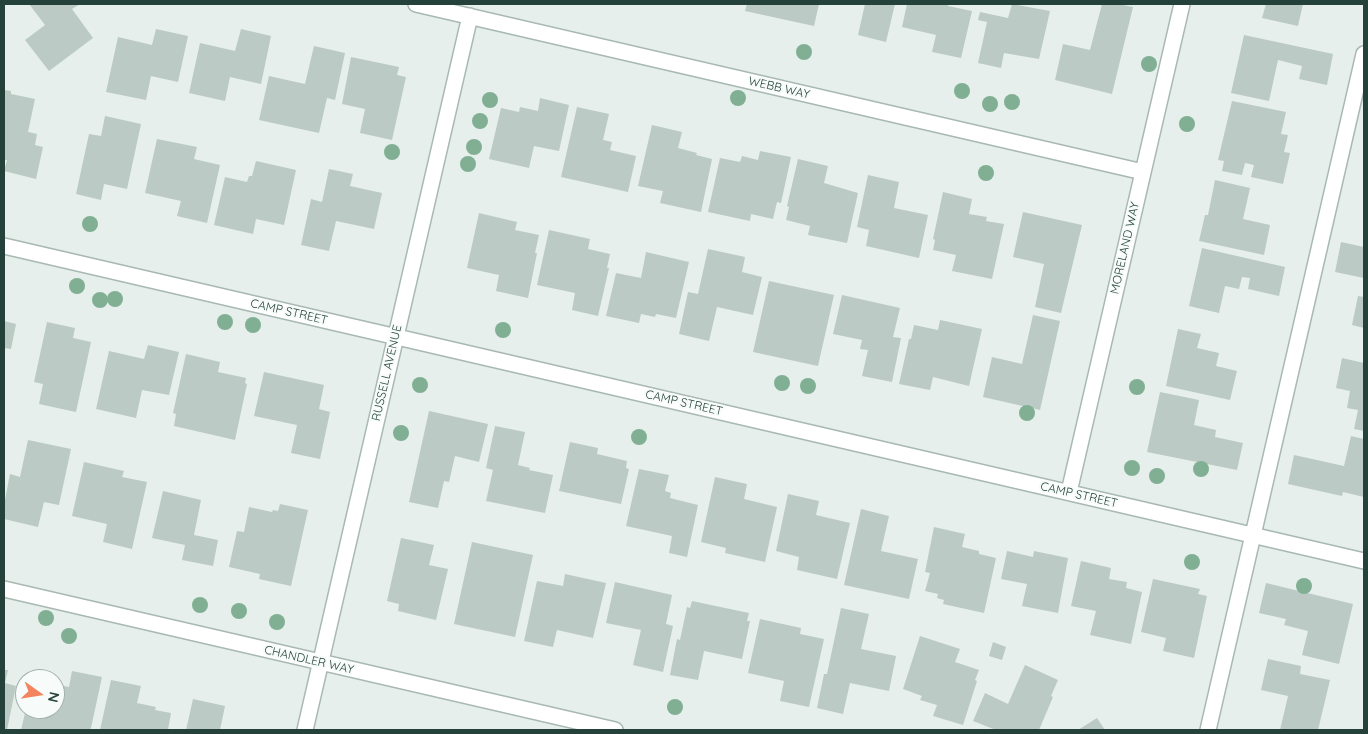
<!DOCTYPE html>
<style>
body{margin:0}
#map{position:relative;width:1368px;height:734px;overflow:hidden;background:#e6efeb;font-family:Quicksand,sans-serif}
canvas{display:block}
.frame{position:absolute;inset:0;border:5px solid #24423a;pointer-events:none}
.north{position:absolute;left:15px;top:669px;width:50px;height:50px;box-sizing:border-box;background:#f7fbf9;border:1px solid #a3b1ad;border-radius:50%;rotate:103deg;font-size:14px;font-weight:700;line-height:20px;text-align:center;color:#24423a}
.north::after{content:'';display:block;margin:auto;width:18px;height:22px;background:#f4845f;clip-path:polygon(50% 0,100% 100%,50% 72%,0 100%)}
</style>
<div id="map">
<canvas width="1368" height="734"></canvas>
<div class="frame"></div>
<div class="north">N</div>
</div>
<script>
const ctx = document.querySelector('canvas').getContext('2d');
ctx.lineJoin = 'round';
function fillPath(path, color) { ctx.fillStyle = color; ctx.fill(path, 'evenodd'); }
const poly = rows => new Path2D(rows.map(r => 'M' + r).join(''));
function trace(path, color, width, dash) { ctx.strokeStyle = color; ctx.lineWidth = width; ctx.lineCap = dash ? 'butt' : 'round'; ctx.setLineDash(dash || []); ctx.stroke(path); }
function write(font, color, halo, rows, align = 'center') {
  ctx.font = font + ' Quicksand,sans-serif'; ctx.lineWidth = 4; ctx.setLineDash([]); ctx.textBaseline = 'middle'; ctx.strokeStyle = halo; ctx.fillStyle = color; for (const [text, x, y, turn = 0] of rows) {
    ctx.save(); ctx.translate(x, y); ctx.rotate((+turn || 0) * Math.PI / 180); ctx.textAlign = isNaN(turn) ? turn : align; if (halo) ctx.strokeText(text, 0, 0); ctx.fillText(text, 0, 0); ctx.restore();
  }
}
fillPath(poly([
 [29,4,80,4,72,9,93,38,49,71,25,40,45,25],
 [747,4,819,4,814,26,745,11],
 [865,4,895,4,886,42,858,35],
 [907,4,948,4,948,6,972,11,961,58,932,52,936,35,902,27],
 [1012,4,1050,11,1039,59,1004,53,1001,68,978,63,987,22,978,20,980,12,1008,18],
 [1102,4,1118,4,1133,7,1112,94,1055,80,1063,44,1090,50],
 [1266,4,1303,4,1298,26,1262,18],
 [156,29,188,36,178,82,151,76,146,100,106,92,118,37,152,45],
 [241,29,271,36,261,84,230,77,225,101,189,93,200,43,235,51],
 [1244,35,1333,54,1327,85,1299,79,1302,66,1278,60,1269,101,1231,93],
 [314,46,345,53,335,100,327,98,319,133,259,120,269,76,305,84],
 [351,57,399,67,397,75,406,77,392,140,360,133,365,109,342,104],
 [4,90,11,91,11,94,35,99,28,132,37,134,35,145,43,147,36,179,4,171,7,160,4,160],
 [540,98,569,105,559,151,534,146,529,168,489,159,501,108,519,112,520,107,538,111],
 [1232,101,1286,112,1281,134,1288,135,1284,152,1290,153,1283,184,1251,177,1254,165,1245,163,1242,175,1222,171,1224,161,1218,160],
 [577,107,609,114,603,140,612,142,610,150,636,156,628,192,561,177],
 [105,116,141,124,127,189,104,184,101,200,76,194,89,134,101,136],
 [652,125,682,132,678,148,697,153,696,155,712,159,701,212,660,203,663,191,638,186],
 [157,139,197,147,194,159,220,165,207,223,177,216,181,201,145,193],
 [760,151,791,157,781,203,777,202,773,219,751,214,750,221,708,212,720,158,740,162,742,156,758,160],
 [798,159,828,166,824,183,858,193,847,243,808,235,810,226,786,220,789,207,787,206],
 [256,161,296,170,284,225,256,219,253,234,214,225,225,177,247,182,249,176,252,176],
 [329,169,353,174,350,186,382,193,374,229,336,221,329,251,301,245,311,199,322,202],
 [868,175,899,182,894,208,928,215,919,258,866,246,869,230,857,227],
 [1215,180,1250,188,1243,219,1270,225,1264,255,1199,241,1205,215,1208,215],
 [943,192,972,199,969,214,987,217,986,221,1004,224,992,279,952,271,956,255,933,250,935,240,933,239],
 [1023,212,1082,225,1061,313,1035,307,1044,264,1013,257],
 [479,213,517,222,515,230,539,235,535,253,537,253,528,298,496,291,499,275,467,268],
 [549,230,590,239,588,249,610,254,607,268,609,268,598,316,572,310,575,293,537,285],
 [1341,242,1364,247,1364,278,1335,272],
 [1202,248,1285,267,1279,296,1248,289,1250,278,1242,277,1239,289,1225,286,1219,313,1189,306],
 [708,249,745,257,742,272,762,277,753,315,717,307,709,341,679,334,688,292,698,294],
 [646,252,689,262,676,318,656,314,655,317,641,314,639,323,606,316,616,273,641,278],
 [769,281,834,295,818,366,753,352],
 [842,295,900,308,893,337,901,338,892,382,862,376,868,350,860,349,862,340,833,334],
 [1358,296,1364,297,1364,328,1352,325],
 [1033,315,1060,321,1040,410,983,397,992,357,1022,364],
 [940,320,982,329,969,386,933,377,930,390,899,384,909,339,911,339,914,325,938,330],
 [4,321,16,324,11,349,4,348],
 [47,322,75,328,73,338,91,342,76,412,39,404,43,384,34,382],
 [1178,329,1201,334,1197,348,1219,353,1216,366,1237,371,1230,400,1166,386],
 [148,345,179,352,169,395,142,390,136,418,96,409,109,351,144,359],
 [186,354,220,362,218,372,246,378,245,383,247,384,235,440,174,426,176,414,173,413],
 [1342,358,1364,363,1364,431,1354,429,1358,410,1347,408,1350,391,1336,388],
 [264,372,324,385,319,409,330,412,320,459,291,453,297,425,254,416],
 [1160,392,1199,400,1194,425,1216,430,1215,437,1243,443,1237,470,1147,452],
 [429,411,488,424,479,462,455,456,449,482,444,481,438,508,409,502],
 [495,426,525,432,518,465,530,468,529,470,553,475,545,513,486,501,493,470,486,468],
 [1351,436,1364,439,1364,497,1343,492,1342,496,1288,484,1294,455,1344,466],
 [28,440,71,449,59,505,44,502,38,527,4,519,4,505,10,474,20,477],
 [570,442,598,448,597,454,627,461,626,468,629,469,621,504,559,491],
 [84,462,124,471,122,477,147,482,132,549,103,542,107,524,72,516],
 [639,469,669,475,665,491,671,493,670,498,698,505,687,557,669,553,672,536,626,526],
 [715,477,747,484,744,499,777,507,765,562,725,553,726,548,701,542],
 [163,491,201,500,194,535,218,540,213,566,182,560,185,545,152,538],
 [788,494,819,501,816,515,850,523,837,579,797,570,799,557,776,551],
 [280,504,308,510,291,586,259,579,260,574,229,567,237,531,244,532,249,507,272,512,273,510,278,511],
 [861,509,889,516,881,551,918,559,909,599,844,585],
 [934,527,965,534,962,547,979,551,979,554,996,558,984,613,943,604,944,600,937,598,938,594,925,591,930,573,925,572],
 [401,538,434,545,429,565,448,569,436,620,398,611,399,604,387,601],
 [472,542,533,555,515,637,454,624],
 [1007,551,1033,557,1034,551,1068,558,1058,613,1022,606,1027,584,1001,579],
 [1081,561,1111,568,1109,579,1127,582,1126,588,1142,592,1131,644,1090,635,1096,611,1071,606],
 [565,574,606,583,593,638,557,630,553,647,524,641,537,581,563,586],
 [1153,579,1200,589,1198,594,1207,596,1194,658,1163,651,1166,638,1141,632],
 [615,582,672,595,666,624,673,626,663,672,633,665,641,630,606,623],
 [1266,583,1353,604,1339,664,1302,655,1308,631,1284,625,1286,619,1259,613],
 [692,601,749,613,747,621,750,621,742,659,704,651,698,680,670,675,677,639,680,640,687,607,690,608],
 [841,608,869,614,861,649,896,656,889,691,850,683,843,714,817,708,824,674,827,674],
 [760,619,801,628,800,634,824,639,809,707,780,701,784,681,748,673],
 [920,636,960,649,955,662,979,670,975,680,977,681,963,725,933,716,937,705,920,700,922,696,903,689],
 [993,642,1006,647,1002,660,989,656],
 [1268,659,1301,666,1300,674,1330,680,1318,730,1280,730,1288,696,1261,690],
 [1025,665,1058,680,1051,696,1053,697,1039,730,996,730,973,721,985,693,1008,704],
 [4,670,8,670,5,683,16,686,7,730,4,730],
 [72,671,102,677,91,728,89,730,21,730,26,709,55,709,55,684,69,687],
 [111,680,141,686,137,703,156,707,155,710,171,713,168,730,100,730],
 [193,699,225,706,220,730,186,730],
 [1097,718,1105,730,1078,730]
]), '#bbcac4');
const minor = poly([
 [416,4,1143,172],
 [4,246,1364,561],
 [1069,492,1182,4],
 [4,589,615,730],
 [305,730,470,16],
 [1208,730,1364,54]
]);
trace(minor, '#a8b8b2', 18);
trace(minor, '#fff', 15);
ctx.fillStyle = '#80af93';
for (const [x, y] of [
 [804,52],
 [1149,64],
 [962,91],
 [738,98],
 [490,100],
 [1012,102],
 [990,104],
 [480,121],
 [1187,124],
 [474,147],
 [392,152],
 [468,164],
 [986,173],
 [90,224],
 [77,286],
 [115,299],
 [100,300],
 [225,322],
 [253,325],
 [503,330],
 [782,383],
 [420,385],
 [808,386],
 [1137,387],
 [1027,413],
 [401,433],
 [639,437],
 [1132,468],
 [1201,469],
 [1157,476],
 [1192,562],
 [1304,586],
 [200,605],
 [239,611],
 [46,618],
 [277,622],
 [69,636],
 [675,707]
]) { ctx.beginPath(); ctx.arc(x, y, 8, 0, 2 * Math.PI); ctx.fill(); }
write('12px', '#24423a', '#f7fbf9', [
 ["WEBB WAY",779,88,13],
 ["MORELAND WAY",1125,248,-77],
 ["CAMP STREET",289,312,13],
 ["RUSSELL AVENUE",387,373,-77],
 ["CAMP STREET",684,403,13],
 ["CAMP STREET",1079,495,13],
 ["CHANDLER WAY",309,660,13]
]);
</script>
